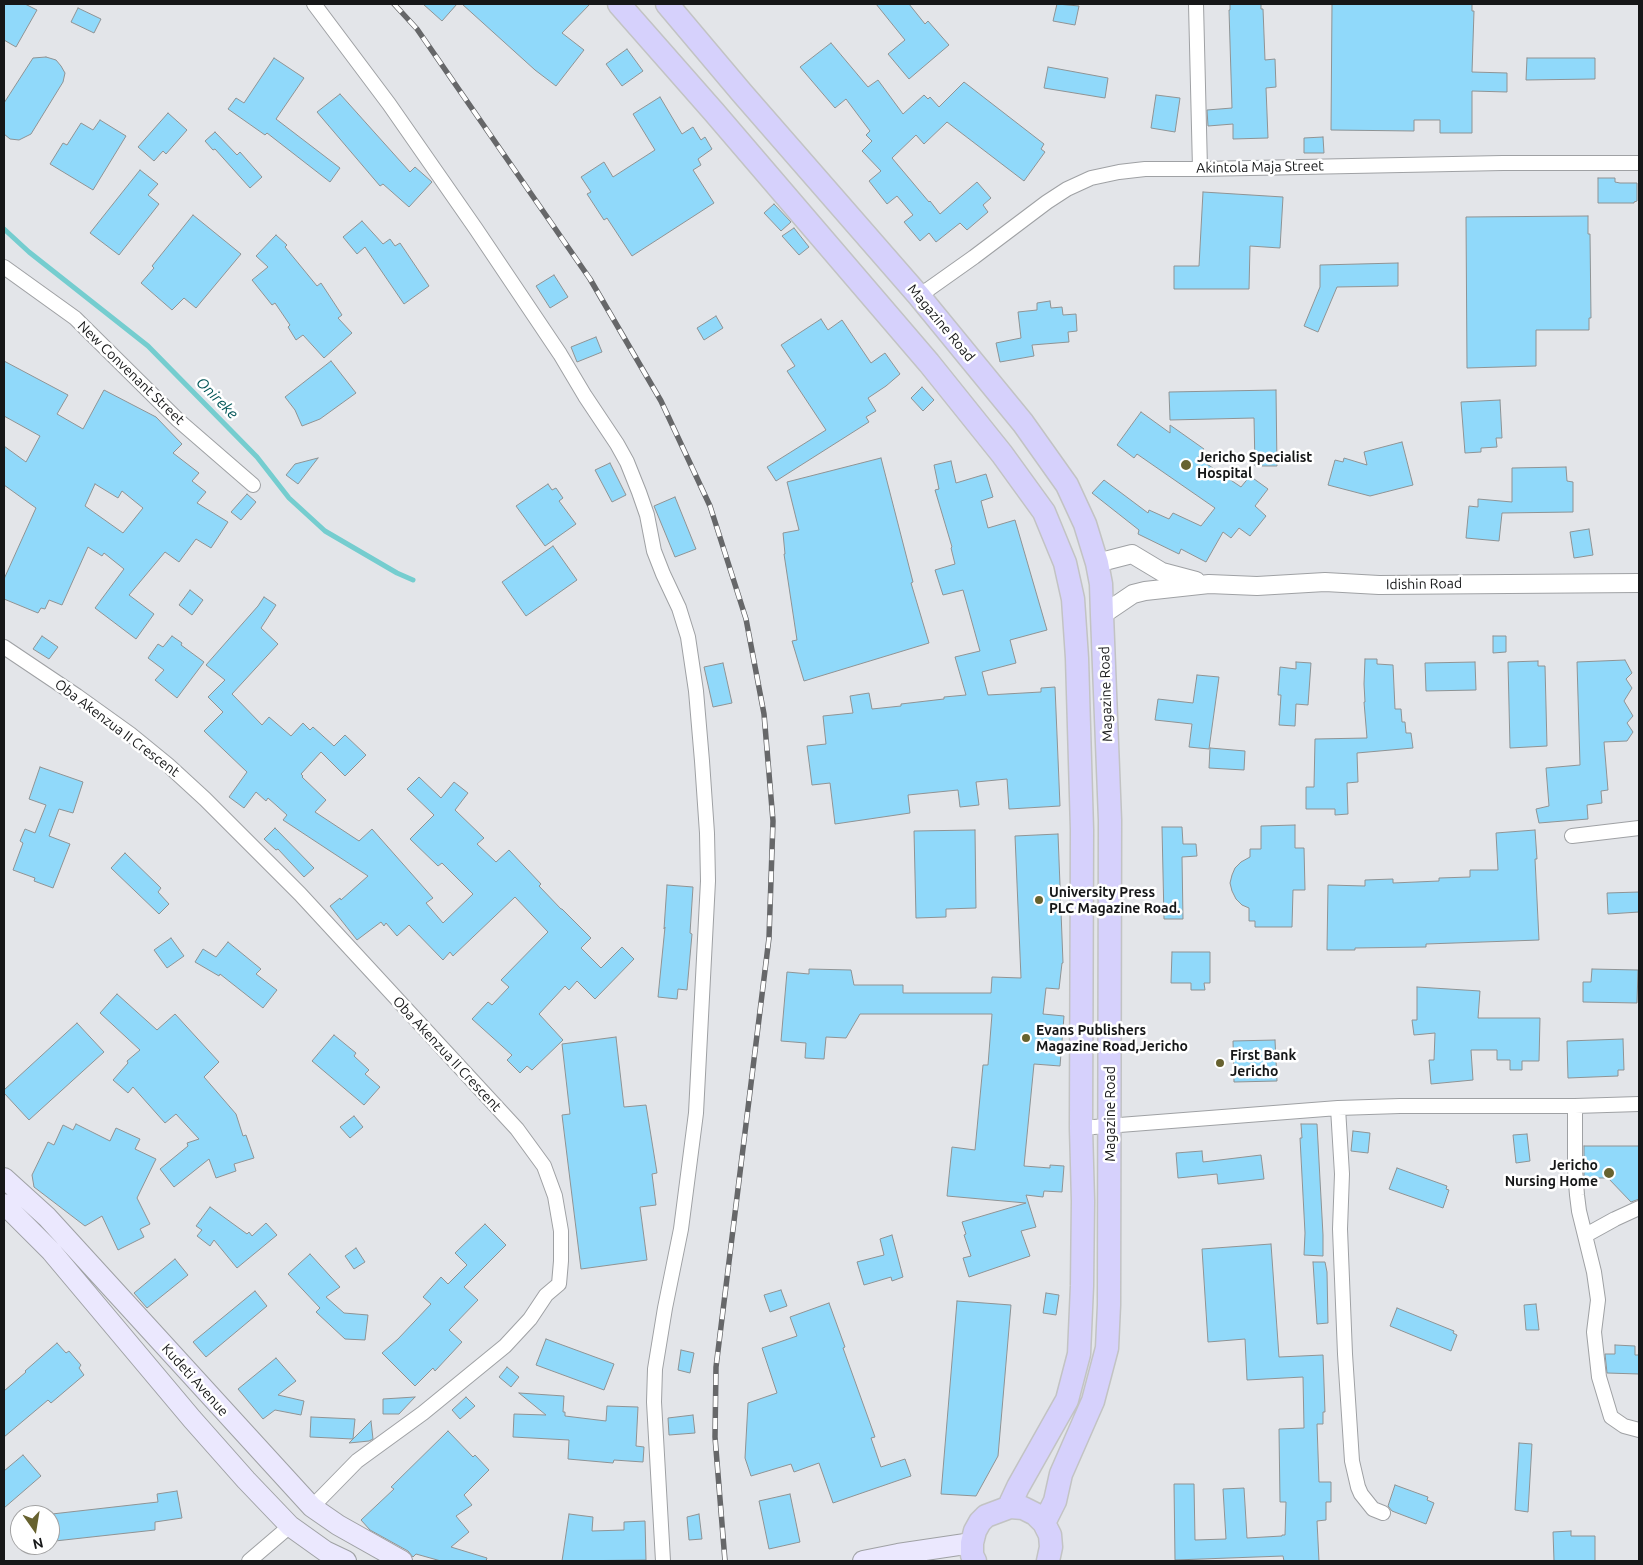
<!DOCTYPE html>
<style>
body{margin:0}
#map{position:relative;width:1643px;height:1565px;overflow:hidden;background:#e3e5e9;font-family:Ubuntu,sans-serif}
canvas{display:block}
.frame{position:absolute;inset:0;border:5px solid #161718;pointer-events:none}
.north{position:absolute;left:10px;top:1505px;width:50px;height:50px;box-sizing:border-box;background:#fff;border:1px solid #a2a2a3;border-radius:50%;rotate:167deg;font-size:14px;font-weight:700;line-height:20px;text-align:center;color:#161718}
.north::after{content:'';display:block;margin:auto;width:18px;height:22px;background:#67622f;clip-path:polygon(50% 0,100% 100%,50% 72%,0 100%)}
</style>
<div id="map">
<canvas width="1643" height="1565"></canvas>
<div class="frame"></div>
<div class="north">N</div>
</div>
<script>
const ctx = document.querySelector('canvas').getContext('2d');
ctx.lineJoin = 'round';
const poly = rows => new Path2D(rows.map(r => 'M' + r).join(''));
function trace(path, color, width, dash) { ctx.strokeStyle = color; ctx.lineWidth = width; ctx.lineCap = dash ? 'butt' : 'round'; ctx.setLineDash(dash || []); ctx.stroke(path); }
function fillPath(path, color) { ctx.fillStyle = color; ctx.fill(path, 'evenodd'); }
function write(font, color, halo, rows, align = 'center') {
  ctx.font = font + ' Ubuntu,sans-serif'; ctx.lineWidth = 5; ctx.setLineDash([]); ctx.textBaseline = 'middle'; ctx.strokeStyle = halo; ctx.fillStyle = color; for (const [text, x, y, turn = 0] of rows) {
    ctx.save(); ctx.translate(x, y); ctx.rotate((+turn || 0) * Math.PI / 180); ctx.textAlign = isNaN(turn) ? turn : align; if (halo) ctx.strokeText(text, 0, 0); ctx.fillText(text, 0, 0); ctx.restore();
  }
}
trace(poly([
 [4,229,29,252,148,346,257,457,289,498,325,531,397,573,413,580]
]), '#75cdcf', 5);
const building = poly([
 [4,4,25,4,37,10,16,47,4,40,4,4],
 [423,4,457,4,442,21,423,4],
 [462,4,590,4,562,33,584,50,556,86,535,70,462,4],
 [876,4,909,4,925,24,928,21,949,45,909,79,888,54,905,40,876,4],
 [1057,4,1079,6,1075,25,1053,21,1057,4],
 [1230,4,1261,4,1261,9,1263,9,1265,60,1275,59,1276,87,1266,88,1268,138,1233,139,1233,124,1208,126,1207,110,1232,108,1229,10,1230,10,1230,4],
 [1332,4,1472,4,1472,11,1474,11,1472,72,1507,73,1507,92,1472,91,1472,133,1440,133,1440,120,1414,120,1414,131,1331,130,1332,4],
 [78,8,101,19,94,33,71,22,78,8],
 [831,43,868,87,878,80,903,114,924,95,928,99,930,97,939,107,964,82,1044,144,1041,149,1045,152,1024,181,947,122,924,144,916,135,892,158,929,202,930,201,940,214,977,182,991,198,983,205,988,212,967,230,960,223,936,242,929,233,920,241,904,222,913,215,897,196,887,204,869,181,881,171,862,151,872,141,866,135,870,131,846,99,835,108,800,67,831,43],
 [627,49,643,71,622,86,606,64,627,49],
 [46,57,56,60,61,66,65,73,63,82,31,134,19,140,10,139,4,134,4,103,33,58,46,57],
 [274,58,304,78,276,119,340,168,330,182,267,133,265,135,228,109,236,98,244,103,274,58],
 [1527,58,1595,58,1595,79,1526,80,1527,58],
 [1048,67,1108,78,1105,98,1044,88,1048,67],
 [340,94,410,172,415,167,432,182,409,207,383,184,380,186,317,112,340,94],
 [1156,95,1180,98,1175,132,1151,128,1156,95],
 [660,97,682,134,693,127,701,140,705,137,712,149,698,159,701,165,693,170,714,203,632,256,607,218,604,220,587,194,591,192,581,177,604,162,613,177,655,150,633,114,660,97],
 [168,113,187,130,166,154,163,151,154,161,138,147,168,113],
 [100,120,126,136,93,190,50,164,63,143,67,145,81,123,93,130,100,120],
 [215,132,237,155,240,152,262,177,250,188,215,149,213,150,205,141,215,132],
 [1323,137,1324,153,1304,153,1304,138,1323,137],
 [140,170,158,184,148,195,159,204,119,255,90,233,140,170],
 [1598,178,1615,178,1615,182,1620,183,1637,183,1637,201,1634,202,1634,203,1598,203,1598,178],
 [1203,192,1283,197,1280,248,1250,246,1249,289,1174,289,1174,266,1199,266,1203,192],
 [774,204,791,222,781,231,764,213,774,204],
 [193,215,241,254,196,308,184,298,172,310,141,283,154,268,152,266,193,215],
 [1588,216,1588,234,1590,234,1591,318,1589,318,1589,330,1536,330,1536,366,1467,368,1466,217,1588,216],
 [362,221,383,244,390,239,395,246,400,243,429,286,404,304,365,247,357,254,343,237,362,221],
 [794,228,809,247,799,255,782,236,794,228],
 [276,235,287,245,285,247,317,286,321,283,342,315,338,318,352,333,324,358,303,335,296,340,288,327,290,325,275,303,272,305,252,280,268,267,256,256,276,235],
 [1398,263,1398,286,1337,287,1318,332,1304,326,1320,287,1320,265,1398,263],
 [554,275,568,297,550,308,536,286,554,275],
 [1050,301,1051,308,1062,307,1063,315,1076,314,1077,331,1068,332,1069,342,1032,345,1034,356,1000,362,996,343,1021,338,1018,312,1037,310,1037,303,1050,301],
 [716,316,723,328,704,340,697,328,716,316],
 [821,319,828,330,842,320,871,363,885,353,900,374,886,386,868,398,876,411,866,417,869,422,776,481,767,467,826,430,787,371,795,366,781,345,821,319],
 [596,337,602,352,577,362,571,347,596,337],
 [4,361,68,395,57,414,83,429,104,390,156,417,182,444,173,453,199,473,192,481,206,492,197,503,228,522,211,548,196,539,179,562,165,552,129,595,154,614,136,639,95,608,124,569,104,553,102,556,88,547,62,605,49,600,45,609,41,608,38,613,4,599,4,579,36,508,4,485,4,446,26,462,40,436,4,416,4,361],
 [95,484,118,498,122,491,143,508,123,533,85,506,95,484],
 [331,361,356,393,320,419,302,426,295,410,285,397,331,361],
 [922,387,934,400,923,411,911,398,922,387],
 [1276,390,1277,466,1255,466,1254,418,1170,420,1169,392,1276,390],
 [1500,400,1502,438,1496,438,1497,447,1481,448,1481,452,1465,453,1461,402,1500,400],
 [1141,412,1170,433,1170,425,1204,449,1198,458,1241,487,1250,476,1268,489,1255,506,1266,516,1250,536,1239,528,1231,538,1223,532,1206,562,1181,549,1179,554,1138,534,1139,530,1092,493,1104,480,1148,513,1149,510,1169,519,1173,513,1201,526,1215,508,1137,454,1134,458,1117,445,1141,412],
 [1402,442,1413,485,1370,496,1328,485,1335,460,1343,462,1344,458,1367,465,1364,452,1402,442],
 [318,458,298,484,286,475,295,464,318,458],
 [881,458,913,582,911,583,929,643,804,681,792,641,797,640,784,554,785,554,783,533,799,530,787,482,881,458],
 [951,461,956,483,986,474,993,497,981,501,988,528,1015,520,1047,630,1010,640,1016,663,982,672,988,695,1041,692,1041,688,1055,687,1060,806,1009,809,1007,779,976,782,979,805,960,807,958,790,908,795,910,813,835,824,830,783,812,785,807,746,826,744,823,716,853,713,850,696,869,693,872,709,901,706,901,704,944,699,944,697,966,695,955,657,980,651,963,590,943,595,935,570,955,564,951,548,952,547,935,490,939,489,934,465,951,461],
 [610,463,626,495,612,502,595,470,610,463],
 [1566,467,1567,481,1573,482,1573,512,1502,513,1499,541,1466,538,1469,506,1478,507,1478,499,1512,502,1512,468,1566,467],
 [548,484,552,490,556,488,563,498,559,501,576,524,545,546,516,506,548,484],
 [247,494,256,502,241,520,231,512,247,494],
 [675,497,696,549,675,557,654,506,675,497],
 [1589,529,1593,555,1574,558,1570,532,1589,529],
 [553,546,577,580,526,616,502,582,553,546],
 [190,590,203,600,192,615,179,605,190,590],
 [264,597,276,605,261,628,278,644,232,694,262,725,269,717,291,736,303,723,310,730,313,727,334,746,345,735,366,755,345,776,321,752,301,774,303,776,302,777,326,800,315,812,359,841,372,829,433,898,426,903,443,923,473,894,442,863,438,866,410,839,434,815,407,789,419,777,441,798,454,782,468,793,455,810,484,838,477,844,496,862,509,850,541,884,539,886,561,909,562,909,591,938,581,948,601,968,622,947,634,959,595,999,577,981,569,990,565,986,539,1014,563,1040,532,1070,527,1066,520,1073,507,1060,512,1055,472,1019,488,1002,492,1005,509,987,501,980,548,932,515,897,453,956,450,952,443,960,409,925,397,936,386,923,384,926,381,922,357,940,330,906,340,898,341,900,368,876,283,820,287,815,268,798,266,801,256,792,244,808,229,797,247,772,204,731,223,712,208,697,225,680,206,665,258,606,264,597],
 [42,636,58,647,49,659,33,649,42,636],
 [172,636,182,643,181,645,204,662,177,698,155,680,164,670,148,658,158,644,163,647,172,636],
 [1493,636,1506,636,1506,652,1493,653,1493,636],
 [1365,659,1377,659,1377,664,1393,665,1395,709,1401,709,1402,722,1405,722,1406,733,1411,733,1413,748,1357,753,1358,782,1347,783,1348,814,1335,815,1335,809,1306,809,1306,787,1314,787,1315,739,1367,738,1364,702,1365,702,1364,684,1365,659],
 [1625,660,1632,673,1626,679,1632,688,1624,701,1633,716,1627,723,1633,732,1627,741,1604,742,1608,790,1601,791,1602,803,1587,805,1588,819,1539,823,1536,809,1549,806,1546,768,1580,765,1577,662,1625,660],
 [1538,661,1538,666,1545,666,1547,746,1510,748,1508,662,1538,661],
 [1296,662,1311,663,1308,705,1296,704,1295,726,1279,725,1281,695,1278,695,1280,667,1296,669,1296,662],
 [1475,662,1476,690,1426,691,1425,663,1475,662],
 [723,663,732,703,713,707,704,667,723,663],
 [1197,675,1219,677,1209,749,1189,747,1192,724,1155,720,1158,699,1193,703,1197,675],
 [1210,748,1245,751,1244,770,1209,768,1210,748],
 [40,767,83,782,73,813,59,809,49,836,70,844,53,888,34,881,35,878,13,870,23,843,20,841,25,829,35,833,46,805,29,799,40,767],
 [1295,825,1295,848,1304,848,1305,890,1293,890,1292,927,1255,927,1255,921,1249,921,1249,908,1242,905,1236,899,1232,891,1230,883,1232,875,1235,868,1241,862,1250,857,1250,849,1261,849,1261,826,1295,825],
 [1162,827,1182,827,1183,844,1196,844,1197,856,1182,857,1183,919,1164,919,1162,827],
 [275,828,314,868,304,877,278,849,276,850,264,839,275,828],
 [975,830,976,908,946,909,946,917,916,918,914,831,975,830],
 [1535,830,1537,859,1535,859,1539,940,1426,944,1426,947,1355,948,1355,950,1327,950,1328,885,1365,886,1365,880,1393,879,1393,883,1439,881,1439,878,1470,877,1470,870,1498,870,1496,833,1535,830],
 [1058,834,1063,963,1062,963,1059,989,1046,988,1043,1014,1064,1016,1060,1066,1034,1064,1024,1166,1050,1168,1050,1165,1064,1166,1062,1192,1044,1191,1043,1197,1026,1195,1036,1227,1021,1231,1030,1256,969,1277,963,1258,971,1256,964,1235,966,1234,962,1222,1026,1203,947,1196,952,1147,975,1150,983,1065,988,1065,992,1014,860,1014,846,1038,826,1037,824,1059,805,1058,806,1043,781,1041,787,972,809,974,809,969,851,970,854,985,903,985,903,993,991,993,992,977,1021,978,1015,836,1058,834],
 [125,853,161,888,158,892,169,904,159,914,111,868,125,853],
 [667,885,693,887,690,933,692,934,687,990,678,989,677,999,658,997,665,927,664,929,667,885],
 [1639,892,1639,912,1608,914,1607,893,1639,892],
 [171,938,184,956,167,968,154,950,171,938],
 [228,942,261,969,256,974,277,990,263,1008,220,974,219,976,195,962,203,949,216,957,228,942],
 [1172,952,1210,952,1210,983,1204,983,1205,990,1191,990,1191,983,1171,983,1172,952],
 [1592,969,1638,970,1637,1003,1583,1002,1583,982,1591,982,1592,969],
 [1417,987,1480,991,1478,1018,1540,1018,1539,1061,1522,1061,1522,1070,1510,1070,1510,1060,1497,1060,1497,1050,1471,1050,1473,1080,1431,1084,1429,1060,1434,1060,1435,1033,1414,1035,1412,1020,1417,1020,1417,987],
 [117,994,157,1030,175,1014,219,1062,204,1077,236,1114,243,1136,246,1135,254,1158,234,1164,236,1171,216,1178,209,1159,174,1187,160,1169,188,1146,187,1143,199,1139,176,1114,165,1123,133,1087,128,1093,113,1080,128,1063,127,1061,140,1050,100,1013,117,994],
 [77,1023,104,1052,29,1120,4,1093,4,1090,77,1023],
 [334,1035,356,1053,354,1056,369,1070,365,1074,380,1087,364,1105,312,1061,334,1035],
 [616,1037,624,1107,646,1105,657,1173,652,1174,656,1205,640,1207,647,1260,581,1269,562,1115,570,1114,562,1044,616,1037],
 [1623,1039,1624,1070,1618,1070,1618,1076,1568,1078,1567,1041,1623,1039],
 [1275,1040,1277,1081,1234,1082,1233,1041,1275,1040],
 [354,1116,363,1127,350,1138,340,1127,354,1116],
 [76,1124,110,1141,116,1128,140,1139,135,1149,156,1159,137,1198,150,1224,140,1229,144,1237,118,1250,102,1216,85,1226,34,1187,32,1175,48,1142,54,1145,63,1125,73,1130,76,1124],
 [1301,1124,1317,1124,1323,1235,1323,1256,1304,1255,1305,1233,1300,1138,1302,1138,1301,1124],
 [1353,1131,1370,1133,1368,1153,1351,1151,1353,1131],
 [1527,1134,1530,1161,1516,1163,1513,1135,1527,1134],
 [1584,1146,1639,1146,1639,1199,1631,1202,1608,1178,1584,1178,1584,1146],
 [1202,1151,1203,1162,1261,1155,1264,1179,1218,1184,1217,1174,1178,1178,1176,1153,1202,1151],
 [1397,1168,1447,1186,1446,1189,1449,1190,1443,1208,1389,1189,1397,1168],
 [210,1207,247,1234,249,1232,252,1236,266,1223,277,1235,237,1268,214,1240,210,1246,197,1236,202,1230,196,1226,210,1207],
 [485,1224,506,1245,464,1287,478,1300,449,1330,462,1342,435,1371,433,1368,415,1386,382,1353,398,1339,431,1304,423,1297,441,1277,448,1284,467,1265,455,1253,485,1224],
 [892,1235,903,1277,892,1281,891,1277,864,1285,857,1262,884,1255,880,1239,892,1235],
 [1271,1244,1279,1357,1323,1355,1325,1412,1323,1412,1323,1424,1317,1424,1319,1482,1331,1482,1331,1502,1326,1502,1326,1520,1317,1521,1319,1561,1284,1561,1283,1556,1175,1560,1174,1484,1194,1484,1195,1540,1226,1539,1223,1489,1244,1488,1247,1538,1282,1536,1282,1535,1285,1535,1286,1502,1280,1502,1279,1429,1304,1428,1303,1377,1247,1380,1245,1339,1208,1342,1202,1249,1271,1244],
 [356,1248,365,1262,354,1269,345,1256,356,1248],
 [310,1254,340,1287,326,1297,344,1313,368,1315,365,1340,345,1339,316,1312,320,1308,288,1274,310,1254],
 [175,1259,188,1275,147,1308,134,1293,175,1259],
 [1313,1262,1325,1262,1327,1272,1328,1323,1317,1324,1313,1262],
 [781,1290,787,1306,770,1312,764,1295,781,1290],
 [255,1291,267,1306,206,1357,193,1342,255,1291],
 [1046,1293,1059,1295,1056,1315,1043,1313,1046,1293],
 [957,1301,1011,1305,998,1456,976,1496,941,1494,957,1301],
 [829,1303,845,1347,843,1348,875,1437,871,1438,881,1467,905,1459,911,1476,833,1503,819,1463,794,1472,791,1464,751,1476,745,1458,748,1403,777,1393,762,1348,797,1336,790,1317,829,1303],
 [1536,1304,1539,1330,1526,1330,1524,1305,1536,1304],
 [1397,1308,1454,1331,1453,1333,1457,1335,1451,1351,1390,1326,1397,1308],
 [546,1339,614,1364,604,1390,536,1365,546,1339],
 [57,1343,66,1353,69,1351,81,1365,79,1368,84,1375,51,1403,48,1400,4,1437,4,1391,26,1372,25,1371,57,1343],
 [1615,1345,1635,1346,1635,1355,1639,1355,1639,1374,1607,1373,1605,1354,1615,1354,1615,1345],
 [681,1350,694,1353,690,1373,678,1370,681,1350],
 [276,1358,296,1381,278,1395,304,1401,301,1415,275,1410,263,1419,238,1389,276,1358],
 [507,1367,519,1377,511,1387,499,1377,507,1367],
 [519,1393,564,1396,563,1412,565,1412,565,1416,606,1421,607,1406,638,1407,636,1446,644,1447,643,1462,614,1460,613,1463,568,1459,569,1440,513,1437,514,1414,546,1415,519,1393],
 [415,1397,399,1414,383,1414,383,1399,415,1397],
 [466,1397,475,1406,460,1419,452,1410,466,1397],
 [693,1415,695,1433,669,1435,668,1418,693,1415],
 [311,1417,355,1419,353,1439,310,1437,311,1417],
 [371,1421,373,1439,369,1441,349,1443,371,1421],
 [448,1431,473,1457,475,1455,489,1470,464,1495,472,1505,456,1516,469,1532,451,1547,487,1558,486,1561,441,1561,416,1554,413,1557,408,1551,370,1530,361,1520,394,1489,391,1487,448,1431],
 [1519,1443,1532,1444,1528,1512,1515,1510,1519,1443],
 [23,1455,41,1476,4,1508,4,1471,23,1455],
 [1395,1485,1428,1497,1427,1500,1434,1503,1426,1524,1392,1511,1388,1506,1395,1485],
 [177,1491,182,1518,155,1522,155,1530,55,1541,52,1514,158,1502,157,1494,177,1491],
 [790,1494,800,1542,769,1549,759,1501,790,1494],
 [569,1514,593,1517,592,1531,624,1530,624,1522,645,1521,646,1560,562,1561,569,1514],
 [699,1514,702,1539,689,1540,687,1517,699,1514],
 [1571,1531,1571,1536,1595,1536,1595,1561,1554,1561,1553,1532,1571,1531]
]);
fillPath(building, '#90d9fa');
trace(building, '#8f9394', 1);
const minor = poly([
 [314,4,389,104,476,229,560,354,585,396,617,444,627,462,639,492,647,515,654,551,663,574,679,608,688,637,696,691,702,761,707,833,708,881,696,1113,681,1229,665,1308,655,1369,654,1402,663,1561],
 [1196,4,1200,169],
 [4,267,75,318,178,420,253,485],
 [919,296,974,257,1047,202,1067,189,1091,178,1119,172,1145,169,1200,169,1503,163,1639,163],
 [4,647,77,696,130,734,168,765,205,799,300,894,517,1129,544,1166,555,1196,561,1231,561,1261,559,1284,546,1295,530,1319,505,1346,423,1413,357,1461,312,1507],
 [1572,836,1639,828],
 [1575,1106,1575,1170,1577,1195,1579,1211,1594,1272,1598,1300,1594,1332,1599,1377,1611,1417,1624,1426,1639,1430],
 [1338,1108,1342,1174,1340,1229,1345,1354,1352,1461,1358,1487,1361,1494,1373,1509,1383,1513],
 [1081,1128,1338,1108,1400,1106,1575,1106,1639,1104],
 [1586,1235,1615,1219,1639,1208],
 [249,1561,290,1526]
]);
const tertiary = poly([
 [1097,563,1132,554,1162,572,1196,581],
 [1102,615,1133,594,1145,591,1209,584,1257,586,1325,582,1379,585,1639,583]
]);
const secondary = poly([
 [4,1178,47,1217,312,1507,338,1525,402,1561],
 [4,1204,51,1251,192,1419,246,1480,290,1526,325,1551,346,1561],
 [863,1561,898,1554,972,1543]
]);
const primary = poly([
 [619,4,714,112,929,363,1002,454,1044,512,1065,563,1073,599,1077,658,1082,830,1081,1128,1083,1201,1082,1286,1079,1354,1067,1400,1018,1487,1011,1502,1010,1507],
 [667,4,742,93,919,296,1023,423,1067,485,1085,524,1097,563,1101,584,1102,615,1110,820,1109,1305,1107,1348,1093,1401,1061,1474,1055,1501,1044,1523],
 [975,1561,972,1555,972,1543,975,1531,980,1522,986,1516,1010,1507,1023,1508,1035,1514,1044,1523,1050,1535,1051,1547,1048,1561]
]);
trace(minor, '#9fa1a4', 16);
trace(tertiary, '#9fa1a4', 20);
trace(secondary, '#9fa1a4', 22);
trace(primary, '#c2c3c3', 25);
trace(minor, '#fff', 14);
trace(tertiary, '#fff', 18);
trace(secondary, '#ebe8fe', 20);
trace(primary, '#d6d1fc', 22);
const rail = poly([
 [394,4,417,29,590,279,661,401,710,506,746,619,764,714,773,821,769,938,716,1367,715,1437,725,1561]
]);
trace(rail, '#666769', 5.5);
trace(rail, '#fff', 4, [11]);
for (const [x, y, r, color] of [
 [1186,465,6,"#67622f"],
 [1039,900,5,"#67622f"],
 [1026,1038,5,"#67622f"],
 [1220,1063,5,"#67622f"],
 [1609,1173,6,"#67622f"]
]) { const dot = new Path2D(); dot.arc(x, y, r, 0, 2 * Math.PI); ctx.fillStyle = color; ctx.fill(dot); trace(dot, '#fff', 2); }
write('14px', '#161718', '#fff', [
 ["Akintola Maja Street",1260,167,-1],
 ["Magazine Road",941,323,50],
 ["New Convenant Street",131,373,44],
 ["Idishin Road",1424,584,-1],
 ["Magazine Road",1106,694,-92],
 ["Oba Akenzua II Crescent",117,728,37],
 ["Oba Akenzua II Crescent",447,1054,47],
 ["Magazine Road",1110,1114,-90],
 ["Kudeti Avenue",195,1380,48]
]);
write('bold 14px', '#161718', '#fff', [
 ["Jericho Specialist",1197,457],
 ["Hospital",1197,473],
 ["University Press",1049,892],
 ["PLC Magazine Road.",1049,908],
 ["Evans Publishers",1036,1030],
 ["Magazine Road,Jericho",1036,1046],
 ["First Bank",1230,1055],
 ["Jericho",1230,1071],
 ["Jericho",1598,1165,"right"],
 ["Nursing Home",1598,1181,"right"]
], 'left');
write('italic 15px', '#035658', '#fff', [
 ["Onireke",217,398,45]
]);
</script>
